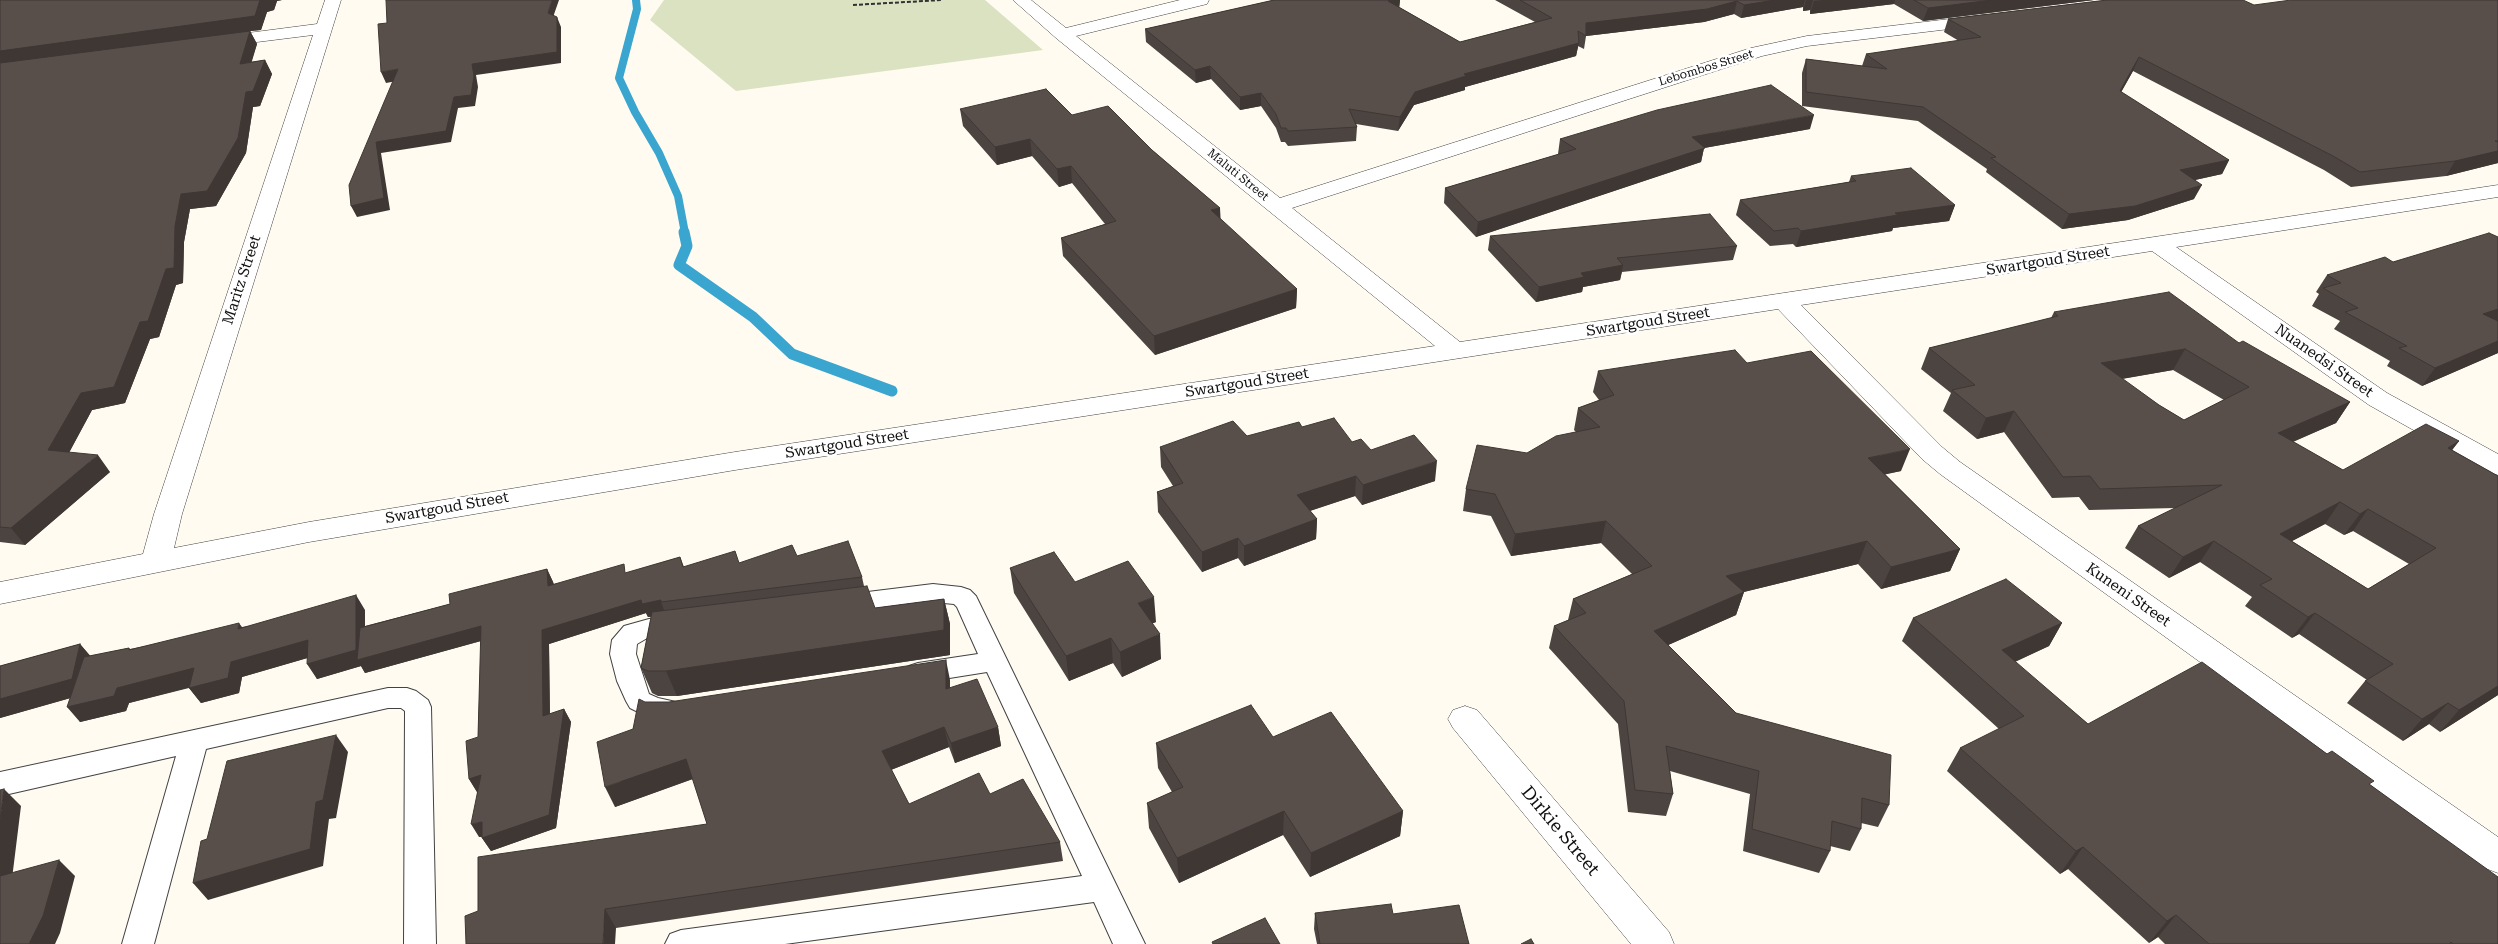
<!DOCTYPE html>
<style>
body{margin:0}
canvas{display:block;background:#fffbf1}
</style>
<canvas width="2498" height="944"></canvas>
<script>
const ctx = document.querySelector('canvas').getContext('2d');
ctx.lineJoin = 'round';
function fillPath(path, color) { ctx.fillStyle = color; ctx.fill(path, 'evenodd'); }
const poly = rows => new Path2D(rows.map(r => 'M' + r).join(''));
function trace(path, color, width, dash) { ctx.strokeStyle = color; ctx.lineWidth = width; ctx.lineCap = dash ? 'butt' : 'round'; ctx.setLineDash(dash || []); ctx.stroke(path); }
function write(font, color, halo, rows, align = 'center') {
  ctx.font = font + ' "Roboto Serif",serif'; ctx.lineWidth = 5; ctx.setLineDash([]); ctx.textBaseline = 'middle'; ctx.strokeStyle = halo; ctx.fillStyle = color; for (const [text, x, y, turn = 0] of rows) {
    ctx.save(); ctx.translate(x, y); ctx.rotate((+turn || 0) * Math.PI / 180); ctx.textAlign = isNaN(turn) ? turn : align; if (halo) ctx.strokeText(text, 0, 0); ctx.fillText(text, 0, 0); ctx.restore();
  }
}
fillPath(poly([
 [664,0,985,0,1043,50,736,91,650,20]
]), '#dbe2c1');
trace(poly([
 [636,0,637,9,619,78,635,112,659,153,678,196,685,233]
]), '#3aa5cf', 8);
trace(poly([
 [684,232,687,246,679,265,753,317,792,354,892,391]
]), '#3aa5cf', 11);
const lane = poly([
 [933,584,961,587,970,590,976,596,1145,944,1113,944,1094,902,785,944,665,944,670,934,681,930,1082,876,987,672,918,683,909,680,905,673,909,666,918,663,978,654,957,607,954,604,933,602,843,613,834,610,831,604,834,598,843,595,933,584],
 [679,615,688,617,692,624,688,631,649,637,637,644,636,654,649,694,658,698,676,702,679,709,676,716,654,720,630,708,626,701,617,681,610,654,612,640,624,626,649,619,679,615],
 [388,688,407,688,416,691,428,700,431,707,436,944,404,944,405,711,401,708,388,708,206,749,154,944,122,944,176,756,0,796,0,772,388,688]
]);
const street = poly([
 [325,0,341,0,182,514,174,548,309,522,735,452,1435,346,1056,38,1013,0,1031,0,1066,28,1180,0,1209,0,1207,4,1076,36,1280,198,1751,48,1807,36,1983,15,1989,16,1992,20,1989,24,1983,25,1807,46,1762,56,1292,208,1460,342,2498,185,2498,197,2176,247,2387,393,2498,454,2498,475,2488,472,2369,405,2152,251,1801,305,1942,447,1960,462,2498,837,2498,873,2485,868,1940,474,1922,459,1778,309,735,470,309,542,0,604,0,582,143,554,154,514,313,35,217,47,211,46,208,42,211,38,217,37,317,24,325,0],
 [1465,706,1477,710,1669,932,1674,944,1631,944,1453,728,1448,719,1453,710,1465,706]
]);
trace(lane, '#424242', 2);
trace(street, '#424242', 1);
trace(poly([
 [853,5,942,0]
]), '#313131', 2, [4, 2]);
fillPath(lane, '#fff');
fillPath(street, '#fff');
fillPath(poly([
 [0,0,282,0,277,1,274,10,267,12,261,30,250,31,257,44,251,62,265,60,272,74,260,106,253,107,246,153,216,206,190,209,184,242,183,283,176,285,159,337,150,339,125,403,92,410,69,453,110,472,25,545,0,542],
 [1274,0,1400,0,1399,7,1460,42,1535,22,1495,0,2094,0,1923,21,1894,4,1810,14,1810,10,1803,11,1803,7,1741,18,1734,14,1704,22,1586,36,1584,49,1578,46,1576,56,1465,87,1465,90,1414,105,1398,131,1356,124,1357,127,1356,141,1288,146,1285,142,1281,142,1276,128,1261,106,1240,110,1211,79,1196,83,1146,42,1145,29],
 [2107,0,2498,163,2446,176,2351,187,2324,170,2133,71,2121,92,2229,160,2222,174,2195,180,2194,199,2128,220,2062,229,1986,172,1987,169,1918,121,1802,106,1802,73,1806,59,1862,66,1866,54,1959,41,1944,32,1948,19],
 [960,109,1072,115,1152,150,1220,208,1220,219,1297,289,1296,308,1155,355,1063,256,1061,238,1105,224,1072,183,1059,187,1032,156,997,165,963,126],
 [1810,129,1704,148,1701,162,1476,237,1444,203,1445,188,1559,154,1558,154,1560,139],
 [1851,176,1955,205,1949,221,1893,228,1892,231,1796,247,1793,244,1770,246,1736,215,1740,200,1849,182],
 [1490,236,1737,246,1733,260,1622,272,1620,280,1583,287,1582,292,1536,302,1488,250],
 [2498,237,2498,353,2422,386,2387,366,2390,361,2334,329,2340,321,2312,306,2319,294,2316,292,2327,275,2393,262],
 [2054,312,2239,343,2350,402,2336,423,2293,442,2343,470,2459,441,2452,450,2498,476,2498,695,2440,732,2429,724,2403,741,2347,703,2365,681,2367,680,2299,634,2292,638,2245,606,2252,597,2200,562,2169,578,2125,548,2138,526,2176,508,2089,510,2079,497,2052,498,2004,432,1977,439,1943,411,1951,393,1921,369,1929,348,2051,318],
 [2173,370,2224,400,2184,420,2159,405,2122,379],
 [2325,524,2344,535,2353,531,2409,564,2368,589,2292,541],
 [1747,363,1901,471,1885,474,1960,549,1950,571,1881,589,1858,564,1744,592,1736,615,1668,645,1736,713,1889,805,1878,827,1861,823,1861,829,1850,851,1830,846,1830,851,1819,873,1743,851,1750,794,1670,771,1673,794,1666,816,1628,812,1618,724,1549,648,1554,626,1568,620,1573,599,1632,574,1601,543,1511,556,1491,516,1463,511,1466,489,1527,453,1576,432,1574,430,1578,408,1599,400,1593,392,1598,371],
 [1302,427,1352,442,1435,481,1362,505,1355,496,1310,511,1317,519,1316,539,1244,566,1238,558,1202,572,1158,512,1157,492,1173,486,1161,467,1160,447,1247,436],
 [797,556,862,577,864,586,875,608,944,599,950,624,950,655,677,696,658,696,652,693,641,668,651,617,648,617,646,613,549,644,550,714,564,709,571,722,556,828,491,851,482,838,482,837,479,837,477,791,477,792,469,779,478,737,481,641,365,673,361,666,317,679,307,658,242,677,239,693,201,703,189,688,129,703,126,711,80,722,70,698,0,718,0,666,80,644,90,656,129,648,130,649,242,627,365,610,365,626,450,604,547,569,554,584,627,573,680,557,684,567,739,563],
 [1010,568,1156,622,1152,623,1161,659,1122,677,1113,663,1069,681,1014,593],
 [1913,618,2062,623,2049,646,2015,662,2088,724,2327,754,2370,785,2498,944,2165,944,2158,937,2149,943,2068,869,2060,874,1947,771,1960,748,1999,729,1902,641],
 [950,680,950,688,998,727,1001,746,955,763,949,747,891,770,909,804,990,794,1060,842,1063,861,616,928,478,911,707,824,693,779,615,807,633,729,645,702,669,702],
 [1273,737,1403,811,1400,836,1310,877,1283,835,1179,883,1149,828,1147,803,1172,792,1158,768,1156,743],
 [1315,913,1393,914,1469,944,1317,944,1314,929]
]), '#4c4440');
fillPath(poly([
 [260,0,282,0,277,1,274,10,267,12,261,30,250,31,257,44,247,78,0,66,0,51],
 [552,0,559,0,551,23,548,13],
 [1392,0,1400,0,1399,11,1388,1],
 [1775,0,1805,0,1803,7,1741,18,1744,5],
 [1806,0,1813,0,1810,10,1803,11],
 [1823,0,1895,0,1894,4,1810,14,1814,1],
 [1992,0,2094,0,1923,21,1928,8],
 [1737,1,1734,14,1704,22,1586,36,1586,23],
 [557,17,561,27,561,63,476,75,478,87,475,106,458,108,451,142,381,153,390,210,357,217,351,206,376,142,454,97,472,64],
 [1579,43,1576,56,1465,87,1465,90,1414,105,1398,131,1400,117,1415,92,1464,74],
 [2139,57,2133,71,2114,105,2120,91],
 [265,60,272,74,260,106,253,107,246,153,216,206,190,209,184,242,183,283,176,285,159,337,150,339,125,403,92,410,61,467,48,450,81,393,140,322,175,226,181,194],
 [1210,66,1211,79,1196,83,1195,70],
 [398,69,402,80,386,83,381,72],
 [1261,93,1261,106,1240,110,1240,97],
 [1814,115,1810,129,1704,148,1701,162,1476,237,1478,222,1692,137],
 [1030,139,1032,156,997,165,995,147],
 [2495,141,2498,141,2498,163,2446,176,2455,161],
 [2229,160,2222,174,2172,185,2180,170],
 [1071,166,1072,183,1059,187,1057,169],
 [2202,185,2194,199,2128,220,2062,229,2069,214],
 [1955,205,1949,221,1893,228,1892,231,1796,247,1801,231,1895,213],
 [1220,208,1221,226,1211,210],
 [1623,265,1620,280,1583,287,1582,292,1536,302,1539,287,1581,273],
 [1297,289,1296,308,1155,355,1154,336],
 [2498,309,2498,322,2483,314],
 [2498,341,2498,353,2422,386,2435,368],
 [2185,349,2173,370,2091,384,2101,363],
 [2350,402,2336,423,2264,454,2278,433],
 [2014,411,2004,432,1977,439,1986,418],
 [2459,441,2443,462,2448,448],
 [1910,449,1901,471,1860,480,1868,458],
 [98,455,110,472,25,545,11,528],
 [1437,461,1435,481,1362,505,1363,485],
 [1356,476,1355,496,1297,515,1297,495],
 [2340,502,2325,524,2265,555,2280,534],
 [2368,509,2353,531,2344,535,2360,514],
 [1317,519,1316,539,1244,566,1244,546],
 [1606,521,1601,543,1511,556,1515,534],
 [1238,538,1238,558,1202,572,1202,552],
 [1867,541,1858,564,1719,598,1726,576],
 [2214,541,2200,562,2169,578,2183,557],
 [1960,549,1950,571,1881,589,1891,567],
 [547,569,553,582,555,599,548,586],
 [1744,592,1736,615,1648,654,1654,631],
 [356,595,365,610,365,657,481,626,488,639,365,673,361,666,317,679,307,664],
 [1154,597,1156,622,1140,629,1138,603],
 [944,599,950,624,950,655,677,696,666,671],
 [641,600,661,600,661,602,665,613,648,617,646,613,549,644,550,729,543,716,542,630],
 [2315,613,2299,634,2292,638,2308,617],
 [239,623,250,638,238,629],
 [2062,623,2049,646,1990,673,2002,650],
 [1160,634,1161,659,1122,677,1120,652],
 [1111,638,1113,663,1069,681,1066,656],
 [308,640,318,655,242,677,239,693,201,703,189,688,231,662],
 [80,644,93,659,85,694,0,718,0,699],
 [946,660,950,680,950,709,946,689],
 [194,668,206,683,129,703,126,711,80,722,67,707,117,688],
 [2498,686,2498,695,2440,732,2459,710],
 [2448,703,2429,724,2403,741,2422,719],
 [564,709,571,722,556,828,491,851,482,838],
 [944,727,949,747,888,771,882,751],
 [998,727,1001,746,955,763,951,743],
 [336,735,348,752,336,818,329,819,323,866,208,900,193,883,316,802],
 [686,759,695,778,615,807,605,787],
 [481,775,489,788,477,792,469,779],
 [4,789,21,806,10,895,0,886,0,820],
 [1284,811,1283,835,1179,883,1177,858],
 [1403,811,1400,836,1310,877,1311,853],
 [482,822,491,835,479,837,471,824],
 [2083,847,2068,869,2060,874,2076,851],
 [59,860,75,876,60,933,55,944,29,944],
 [605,909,616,928,615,944,603,944],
 [2176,915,2158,937,2149,943,2167,921]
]), '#3e3734');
const building = poly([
 [0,0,260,0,255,16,0,51,0,0],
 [386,0,552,0,548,13,557,17,557,52,472,64,474,76,471,95,454,97,446,131,376,142,384,198,351,206,349,185,398,69,381,72,378,24,387,23,386,0],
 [1274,0,1392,0,1388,1,1460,42,1552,18,1520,0,1775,0,1744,5,1737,1,1707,9,1586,23,1586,36,1578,31,1579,43,1464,74,1466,76,1415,92,1400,117,1349,109,1357,127,1288,131,1286,128,1281,128,1276,114,1261,93,1240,97,1210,66,1195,70,1145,29,1274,0],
 [1914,0,1992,0,1928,8,1914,0],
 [2107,0,2243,0,2254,5,2291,0,2498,0,2498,141,2495,141,2498,142,2498,151,2455,161,2360,172,2333,156,2139,57,2120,91,2229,160,2180,170,2202,185,2135,206,2069,214,1991,158,1996,157,1923,107,1806,92,1806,59,1887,69,1866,54,1981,37,1948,19,2107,0],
 [250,31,240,64,265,60,253,91,246,92,238,138,207,191,181,194,175,226,174,268,166,269,148,321,140,322,114,387,81,393,48,450,98,455,11,528,0,527,0,63,250,31],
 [1771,85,1814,115,1692,137,1705,148,1478,222,1445,188,1576,149,1560,139,1657,110,1771,85],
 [1046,89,1072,115,1108,106,1152,150,1220,208,1211,210,1297,289,1154,336,1061,238,1116,221,1071,166,1057,169,1030,139,995,147,960,109,1046,89],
 [1911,168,1955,205,1895,213,1898,215,1801,231,1798,228,1774,231,1740,200,1856,181,1851,176,1911,168],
 [1710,214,1737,246,1617,258,1623,265,1581,273,1584,277,1539,287,1490,236,1710,214],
 [2489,233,2498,237,2498,309,2483,314,2498,321,2498,341,2435,368,2399,348,2407,346,2345,312,2358,308,2323,288,2341,283,2327,275,2385,257,2393,262,2489,233],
 [2169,292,2239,343,2243,341,2350,402,2278,433,2343,470,2426,424,2459,441,2448,448,2498,476,2498,686,2459,710,2448,703,2422,719,2365,681,2393,664,2315,613,2308,617,2260,585,2272,579,2214,541,2183,557,2138,526,2222,485,2100,489,2090,476,2063,477,2014,411,1986,418,1952,390,1975,385,1929,348,2058,316,2054,312,2169,292],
 [2185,349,2249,387,2184,420,2159,405,2101,363,2185,349],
 [2340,502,2360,514,2368,509,2436,548,2368,589,2280,534,2340,502],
 [1735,350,1747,363,1811,351,1910,449,1868,458,1960,549,1891,567,1867,541,1726,576,1744,592,1654,631,1736,713,1891,755,1889,805,1862,798,1861,829,1832,821,1830,851,1752,829,1759,771,1666,746,1673,794,1635,790,1624,701,1554,626,1586,613,1573,599,1652,566,1606,521,1515,534,1495,494,1466,489,1477,445,1527,453,1556,436,1600,427,1578,408,1614,395,1598,371,1735,350],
 [1334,418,1352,442,1361,439,1371,450,1414,435,1437,461,1363,485,1356,476,1297,495,1317,519,1244,546,1238,538,1202,552,1157,492,1183,483,1160,447,1233,421,1247,436,1299,422,1302,427,1334,418],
 [848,541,862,577,661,602,661,600,642,604,641,600,542,630,543,716,564,709,549,815,482,838,482,822,471,824,481,775,469,779,466,741,478,737,481,626,357,660,360,628,450,604,449,594,547,569,548,586,624,564,625,573,680,557,683,567,735,551,739,563,792,545,797,556,848,541],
 [1054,552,1075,582,1128,561,1154,597,1138,603,1160,634,1120,652,1111,638,1066,656,1010,568,1054,552],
 [2006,579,2062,623,2002,650,2088,724,2202,662,2327,754,2332,751,2374,781,2369,784,2498,877,2498,944,2453,944,2451,942,2450,944,2209,944,2176,915,2167,921,2083,847,2076,851,1960,748,2024,716,1913,618,2006,579],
 [867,586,875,608,944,599,944,630,666,671,648,671,641,668,652,612,867,586],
 [356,595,356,650,307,664,308,640,231,662,228,678,189,688,194,668,117,688,114,696,67,707,84,657,129,648,129,650,239,623,238,629,356,595],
 [80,644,72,679,0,699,0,666,80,644],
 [946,660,946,689,977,679,998,727,951,743,944,727,882,751,909,804,979,773,990,794,1023,779,1060,842,605,909,603,944,466,944,465,916,478,911,478,857,707,824,686,759,605,787,597,742,633,729,639,699,645,702,669,702,946,660],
 [1251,705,1273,737,1331,712,1403,811,1311,853,1284,811,1177,858,1147,803,1183,787,1156,743,1251,705],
 [336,735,323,800,316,802,310,849,193,883,201,841,207,839,227,761,336,735],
 [4,789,0,820,0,790,4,789],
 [59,860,43,916,29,944,0,944,0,876,59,860],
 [1391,904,1393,914,1459,905,1469,944,1320,944,1315,913,1391,904],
 [1265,918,1280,944,1213,944,1212,942,1265,918],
 [1531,939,1534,944,1521,944,1531,939]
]);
fillPath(building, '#584f4b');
trace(building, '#3e3734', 1);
write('12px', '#0f0f0f', '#fff', [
 ["Lebombos Street",1706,68,-17],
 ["Maluti Street",1238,175,39]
]);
write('15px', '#0f0f0f', '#fff', [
 ["Swartgoud Street",2048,261,-9],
 ["Maritz Street",242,280,-72],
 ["Swartgoud Street",1648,322,-9],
 ["Nuanedsi Street",2324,361,35],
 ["Swartgoud Street",1247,383,-9],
 ["Swartgoud Street",847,444,-9],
 ["Swartgoud Street",447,508,-10],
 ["Kuneni Street",2128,595,35]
]);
write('18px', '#0f0f0f', '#fff', [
 ["Dirkie Street",1560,831,50]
]);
</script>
